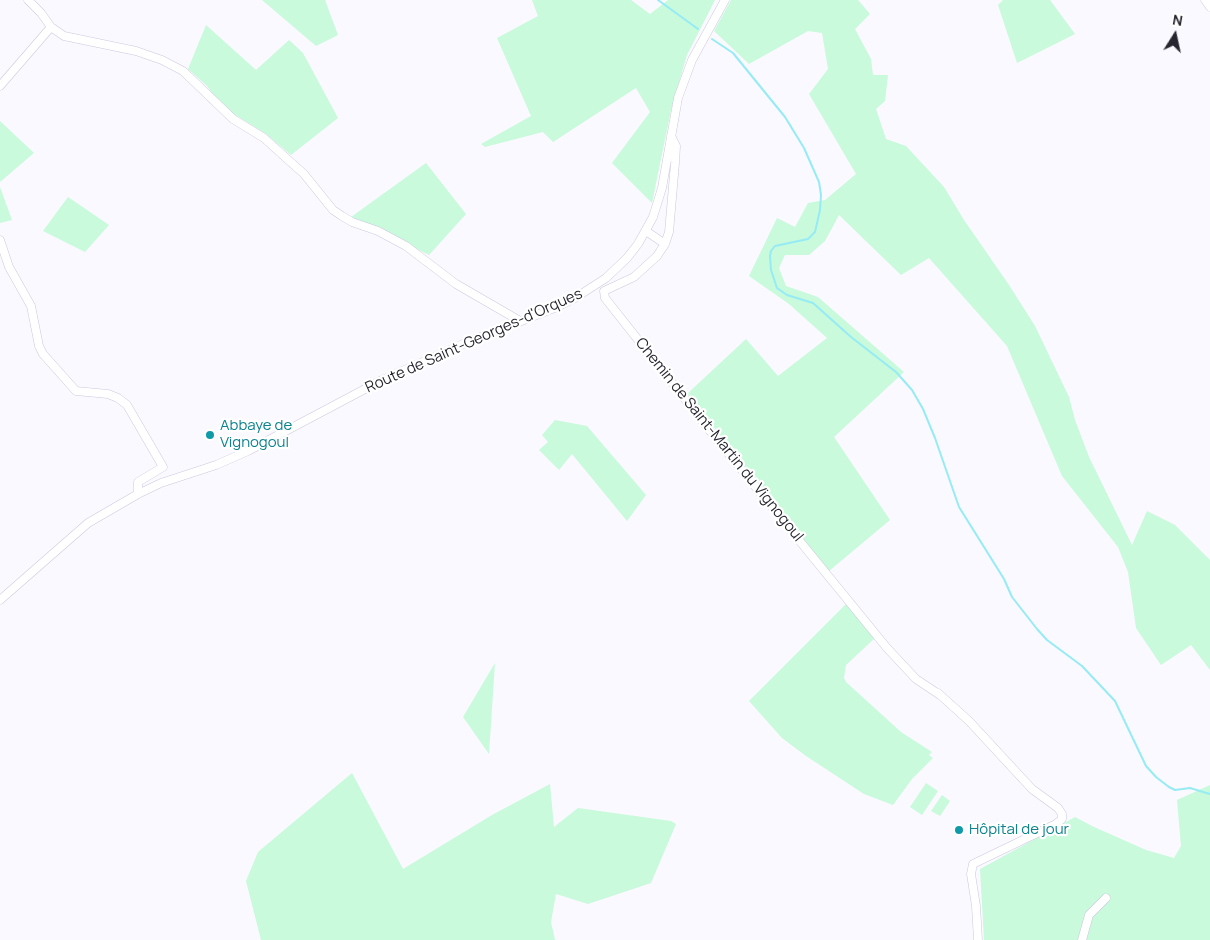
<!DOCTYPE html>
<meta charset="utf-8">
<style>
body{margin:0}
#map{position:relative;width:1210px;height:940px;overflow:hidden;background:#faf9ff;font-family:Manrope,sans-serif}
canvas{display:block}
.north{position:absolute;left:1150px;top:10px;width:50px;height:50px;-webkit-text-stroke:4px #fff;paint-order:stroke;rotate:10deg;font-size:14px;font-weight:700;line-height:20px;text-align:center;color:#27252f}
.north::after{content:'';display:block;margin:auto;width:18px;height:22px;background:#27252f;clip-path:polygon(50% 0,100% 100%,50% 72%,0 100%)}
</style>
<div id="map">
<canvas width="1210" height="940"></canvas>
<div class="north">N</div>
</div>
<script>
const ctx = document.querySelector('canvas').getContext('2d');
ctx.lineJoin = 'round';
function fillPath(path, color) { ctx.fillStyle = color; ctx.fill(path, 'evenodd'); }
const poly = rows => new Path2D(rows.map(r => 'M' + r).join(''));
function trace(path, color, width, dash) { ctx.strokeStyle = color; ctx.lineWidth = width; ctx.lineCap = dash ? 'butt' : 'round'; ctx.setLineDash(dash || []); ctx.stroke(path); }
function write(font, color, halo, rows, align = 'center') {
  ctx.font = font + ' Manrope,sans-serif'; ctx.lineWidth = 4.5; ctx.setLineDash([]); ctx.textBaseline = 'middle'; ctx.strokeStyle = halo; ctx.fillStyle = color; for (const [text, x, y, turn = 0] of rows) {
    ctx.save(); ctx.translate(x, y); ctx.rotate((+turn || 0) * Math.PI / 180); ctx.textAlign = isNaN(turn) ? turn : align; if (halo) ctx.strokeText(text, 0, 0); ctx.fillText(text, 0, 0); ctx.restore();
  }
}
fillPath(poly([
 [262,0,325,0,338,35,316,46],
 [532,0,631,0,650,14,668,0,715,0,687,55,671,110,652,203,612,163,650,112,636,88,553,142,543,132,485,147,481,144,531,116,497,38,538,16],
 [731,0,858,0,870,14,855,29,871,59,873,75,888,75,885,101,876,109,886,139,906,146,944,187,964,220,1009,285,1035,326,1069,397,1075,420,1089,457,1132,545,1147,511,1175,525,1210,560,1210,670,1191,645,1161,665,1136,628,1128,572,1118,547,1062,476,1007,346,929,258,901,275,839,215,825,241,809,255,785,255,779,268,786,286,818,297,904,372,834,437,890,520,829,571,687,394,746,339,778,376,827,338,789,304,749,276,777,218,795,227,808,203,825,200,856,174,809,94,828,69,822,33,808,31,749,64,714,31],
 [1003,0,1050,0,1075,34,1017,63,998,5],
 [206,25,256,70,289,40,303,53,338,118,291,155,266,134,229,111,218,101,207,86,188,69],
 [0,121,34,153,0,182],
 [426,163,466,214,429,255,351,217],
 [0,187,12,220,0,223],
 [68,197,109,225,85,252,43,231],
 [555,420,587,426,646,495,627,521,572,454,559,470,539,450,548,442,542,435],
 [846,604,875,638,846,665,844,678,846,682,901,732,932,752,929,755,933,758,912,779,893,805,864,794,806,756,782,738,749,701],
 [495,663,489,754,463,717],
 [352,773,403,869,492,815,550,784,554,827,578,808,671,821,676,824,651,883,588,904,556,894,551,922,555,940,261,940,246,881,258,852],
 [926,783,938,791,922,815,910,807],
 [1210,785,1210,940,984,940,980,869,1075,817,1092,826,1146,850,1174,858,1181,846,1177,800],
 [942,795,950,801,940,816,931,811]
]), '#c8fadb');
trace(poly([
 [658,0,698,29],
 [712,39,733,53,785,117,804,148,819,182,821,195,820,210,815,232,808,239,775,246,771,251,770,256,771,270,777,288,787,295,813,303,851,337,896,372,912,390,923,409,935,438,959,507,1004,579,1012,597,1037,629,1047,640,1082,666,1115,701,1146,766,1156,777,1169,787,1175,790,1190,788,1210,794]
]), '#96ebf5', 2);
const minor = poly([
 [28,0,41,13,51,27,64,36,136,51,162,60,183,71,233,119,264,138,285,157,304,174,333,210,342,216,352,222,378,231,406,246,456,284,520,321],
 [1205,0,1210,7],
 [0,86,51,27],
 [646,231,665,244,657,256,634,277,604,291,605,298,714,436,887,648,916,679,940,695],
 [0,240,9,267,31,306,39,346,43,354,76,391,108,394,118,398,127,405,163,467,138,482,138,494],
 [665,244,669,232,675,163,676,146,671,136],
 [0,600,88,523,138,494,161,483,216,465,248,451,382,380,463,344,557,307,575,298,606,278,627,258,638,244,653,217,662,188,678,98,692,60,725,0],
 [938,693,969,721,1032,789,1058,808,1062,814,1062,819,1056,824,973,864,971,874,976,906,978,940],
 [1082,940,1089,915,1106,898]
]);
trace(minor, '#cdc8e0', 9);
trace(minor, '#fff', 8);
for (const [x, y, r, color] of [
 [210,435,5,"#0f9aa8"],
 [959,830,5,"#0f9aa8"]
]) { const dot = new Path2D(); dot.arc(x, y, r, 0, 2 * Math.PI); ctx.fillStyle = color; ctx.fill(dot); trace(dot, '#fff', 2); }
write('15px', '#27252f', '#fff', [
 ["Route de Saint-Georges-d'Orques",474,341,-24],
 ["Chemin de Saint-Martin du Vignogoul",719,440,51]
]);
write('15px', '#0d838f', '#fff', [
 ["Abbaye de",220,426],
 ["Vignogoul",220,443],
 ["Hôpital de jour",969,830]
], 'left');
</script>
